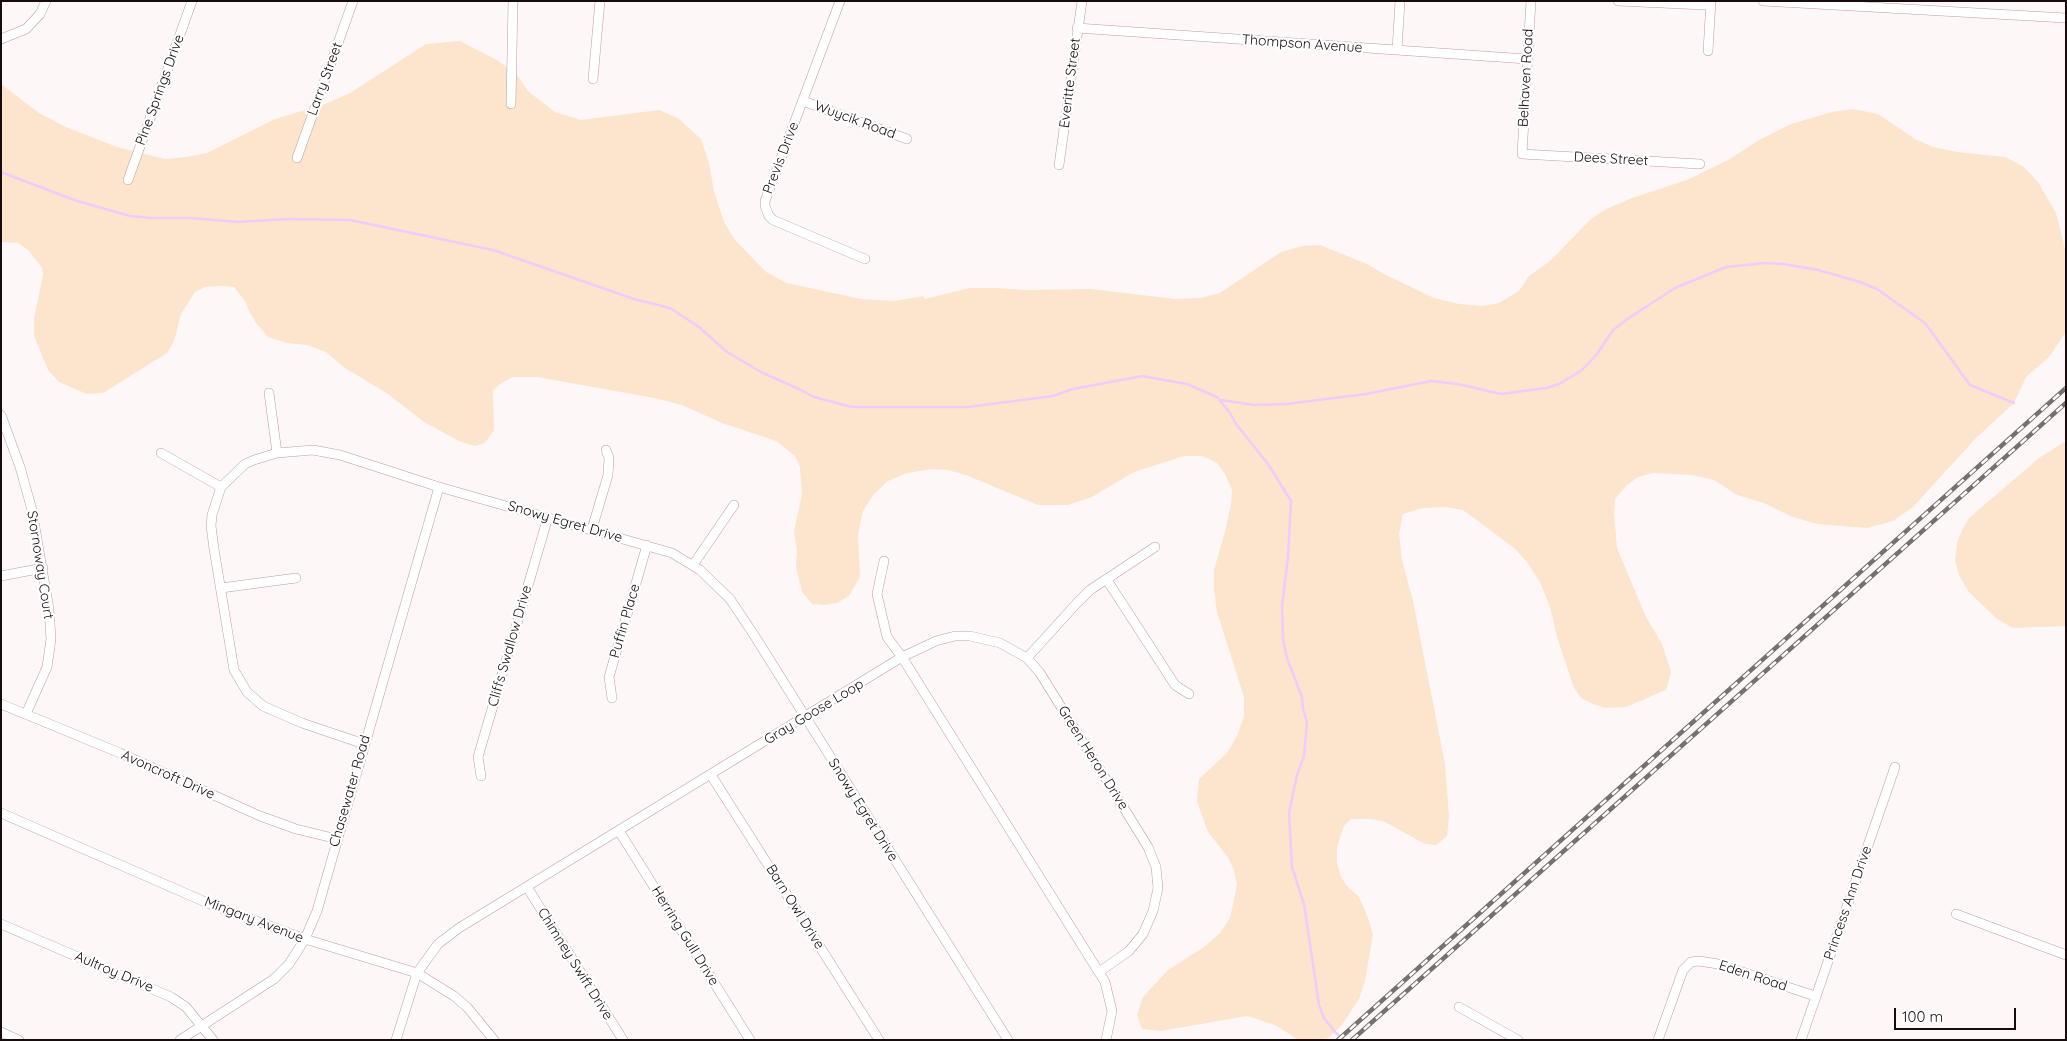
<!DOCTYPE html>
<style>
body{margin:0}
#map{position:relative;width:2067px;height:1041px;overflow:hidden;background:#fef7f7;font-family:Quicksand,sans-serif}
canvas{display:block}
.frame{position:absolute;inset:0;border:2px solid #170b0d;pointer-events:none}
.scale{position:absolute;left:1894px;top:1008px;width:122px;height:22px;box-sizing:border-box;border:2px solid #170b0d;border-top:0;padding-left:6px;font-size:15px;line-height:18px;white-space:nowrap;color:#170b0d;-webkit-text-stroke:4px #fff;paint-order:stroke}
</style>
<div id="map">
<canvas width="2067" height="1041"></canvas>
<div class="frame"></div>
<div class="scale">100 m</div>
</div>
<script>
const ctx = document.querySelector('canvas').getContext('2d');
ctx.lineJoin = 'round';
function fillPath(path, color) { ctx.fillStyle = color; ctx.fill(path, 'evenodd'); }
const poly = rows => new Path2D(rows.map(r => 'M' + r).join(''));
function trace(path, color, width, dash) { ctx.strokeStyle = color; ctx.lineWidth = width; ctx.lineCap = dash ? 'butt' : 'round'; ctx.setLineDash(dash || []); ctx.stroke(path); }
function write(font, color, halo, rows, align = 'center') {
  ctx.font = font + ' Quicksand,sans-serif'; ctx.lineWidth = 4.5; ctx.setLineDash([]); ctx.textBaseline = 'middle'; ctx.strokeStyle = halo; ctx.fillStyle = color; for (const [text, x, y, turn = 0] of rows) {
    ctx.save(); ctx.translate(x, y); ctx.rotate((+turn || 0) * Math.PI / 180); ctx.textAlign = isNaN(turn) ? turn : align; if (halo) ctx.strokeText(text, 0, 0); ctx.fillText(text, 0, 0); ctx.restore();
  }
}
fillPath(poly([
 [460,41,497,60,516,74,529,92,555,112,581,120,659,110,678,118,701,139,709,163,714,191,724,222,735,240,766,272,787,283,861,299,894,301,924,296,924,299,970,288,996,288,1025,290,1091,289,1175,299,1200,298,1220,293,1281,252,1302,246,1320,245,1367,264,1382,273,1434,298,1459,304,1482,306,1499,303,1519,291,1529,276,1550,261,1591,219,1606,209,1632,198,1687,180,1728,160,1759,140,1791,124,1832,112,1853,109,1878,114,1915,139,1933,147,1957,152,2005,157,2024,167,2038,182,2056,213,2066,253,2066,332,2049,357,2026,377,2014,403,1975,439,1913,507,1893,521,1867,528,1817,524,1790,516,1764,503,1737,495,1714,480,1692,475,1653,473,1638,477,1626,486,1615,499,1614,513,1617,548,1646,617,1662,644,1671,672,1666,690,1626,707,1605,708,1593,704,1581,698,1574,688,1557,637,1550,607,1540,582,1527,562,1514,548,1463,510,1445,507,1423,508,1403,514,1399,533,1402,560,1413,601,1445,764,1449,816,1447,836,1436,845,1425,844,1385,822,1372,819,1351,819,1344,826,1337,847,1337,863,1341,877,1347,886,1359,897,1368,918,1373,934,1365,981,1359,999,1341,1026,1328,1038,1320,1040,1297,1039,1275,1025,1247,1016,1161,1031,1142,1029,1137,1015,1143,997,1168,970,1204,947,1220,933,1230,918,1237,885,1234,870,1227,856,1208,832,1197,802,1199,779,1227,753,1237,736,1244,716,1244,697,1217,612,1214,590,1214,570,1225,532,1231,504,1232,490,1225,474,1217,463,1202,456,1184,456,1134,472,1092,497,1068,505,1038,505,966,475,948,470,932,469,907,473,888,481,874,494,863,511,858,535,860,577,849,596,837,603,824,605,812,604,802,592,796,567,797,552,794,531,802,495,800,467,795,456,776,441,722,423,682,405,654,398,537,377,513,377,500,384,493,390,494,430,485,443,475,446,459,441,424,422,388,394,345,368,326,352,307,345,287,343,268,337,256,323,249,311,245,301,234,287,221,286,205,287,195,292,181,314,174,341,167,353,103,393,87,394,59,382,48,370,34,336,34,318,43,275,42,268,28,250,18,243,1,242,1,84,39,113,66,127,117,147,165,159,186,157,207,153,275,119,325,104,350,93,426,44],
 [2066,441,2066,626,2013,628,1997,619,1968,591,1959,575,1955,560,1957,543,1962,530,1969,518,2039,458]
]), '#fce4cd');
trace(poly([
 [1,172,77,201,130,216,151,218,190,218,238,222,287,219,350,220,493,250,634,299,670,308,699,327,727,352,761,372,799,389,814,397,852,407,968,407,1053,396,1073,389,1142,376,1187,384,1217,397,1230,413,1236,424,1268,464,1291,501,1288,557,1282,606,1283,640,1287,658,1302,697,1303,709,1307,722,1304,756,1297,775,1289,813,1292,867,1304,904,1319,1005,1324,1018,1335,1032,1344,1040],
 [1221,400,1254,405,1286,404,1366,394,1431,381,1458,384,1501,394,1546,388,1559,384,1582,370,1597,354,1613,330,1629,318,1675,288,1726,267,1765,263,1783,264,1818,270,1860,282,1877,289,1925,323,1970,385,2014,403]
]), '#edcdfc', 2.5);
const street = poly([
 [840,1,765,201,765,206,769,216,773,220,865,259],
 [1531,1,1522,154,1700,164],
 [1618,1,1705,5,1711,1],
 [1763,1,2066,18],
 [1077,28,1527,59],
 [1,39,26,29,40,14,46,1],
 [1397,50,1400,1],
 [1708,51,1711,1],
 [593,79,600,1],
 [803,101,907,139],
 [511,104,513,1],
 [297,158,353,1],
 [1059,165,1082,1],
 [128,180,192,1],
 [269,393,277,453],
 [1,415,20,467,32,510,49,609,51,639,47,667,26,714],
 [161,453,221,487],
 [592,529,608,475,609,458,606,450],
 [884,561,877,594,887,637,902,657,936,641,955,636,970,636,1000,643,1027,658,1040,673,1148,847,1156,867,1158,888,1153,911,1143,934,1129,951,1099,972],
 [693,565,734,505],
 [1,576,43,568],
 [1107,580,1175,685,1189,694],
 [221,588,296,578],
 [1027,658,1077,603,1090,590,1155,547],
 [612,698,609,677,647,545],
 [1,704,120,753,260,816,296,829,337,839],
 [364,744,302,723,263,706,247,692,234,670,214,549,211,526,212,515,221,487,245,464,254,460,277,453,313,450,340,455,439,487,672,553,700,570,730,599,754,635,1008,1040],
 [711,775,879,1040],
 [481,776,478,757,548,517],
 [1,813,210,904,305,939,417,973,454,996,467,1007,494,1040],
 [619,831,750,1040],
 [527,887,623,1040],
 [1956,914,2066,955],
 [1,924,171,997,186,1007,213,1040],
 [1459,1007,1518,1040],
 [1,1032,19,1040],
 [180,1040,274,979,289,964,305,939,317,911,439,487],
 [396,1040,417,973,438,944,459,928,902,657,1105,982,1112,1011,1106,1040],
 [1658,1040,1683,970,1691,962,1699,961,1718,964,1815,996],
 [1801,1040,1895,767]
]);
trace(street, '#bf9da1', 10);
trace(street, '#fff', 9);
const rail = poly([
 [1338,1040,2066,388],
 [1352,1040,2066,403]
]);
trace(rail, '#796f70', 4.5);
trace(rail, '#fff', 2.5, [8]);
write('14px', '#170b0d', '#fff', [
 ["Thompson Avenue",1302,44,4],
 ["Belhaven Road",1526,78,-87],
 ["Larry Street",325,79,-70],
 ["Everitte Street",1070,83,-83],
 ["Pine Springs Drive",160,90,-70],
 ["Wuycik Road",855,120,20],
 ["Previs Drive",781,158,-69],
 ["Dees Street",1611,159,3],
 ["Snowy Egret Drive",565,522,16],
 ["Stornoway Court",40,565,81],
 ["Puffin Place",625,621,-74],
 ["Cliffs Swallow Drive",510,646,-74],
 ["Gray Goose Loop",814,712,-31],
 ["Green Heron Drive",1093,758,58],
 ["Avoncroft Drive",168,775,24],
 ["Chasewater Road",350,791,-74],
 ["Snowy Egret Drive",863,810,58],
 ["Princess Ann Drive",1848,903,-71],
 ["Barn Owl Drive",795,907,58],
 ["Mingary Avenue",254,920,21],
 ["Herring Gull Drive",685,936,58],
 ["Chimney Swift Drive",575,964,58],
 ["Aultroy Drive",114,972,23],
 ["Eden Road",1753,976,18]
]);
</script>
